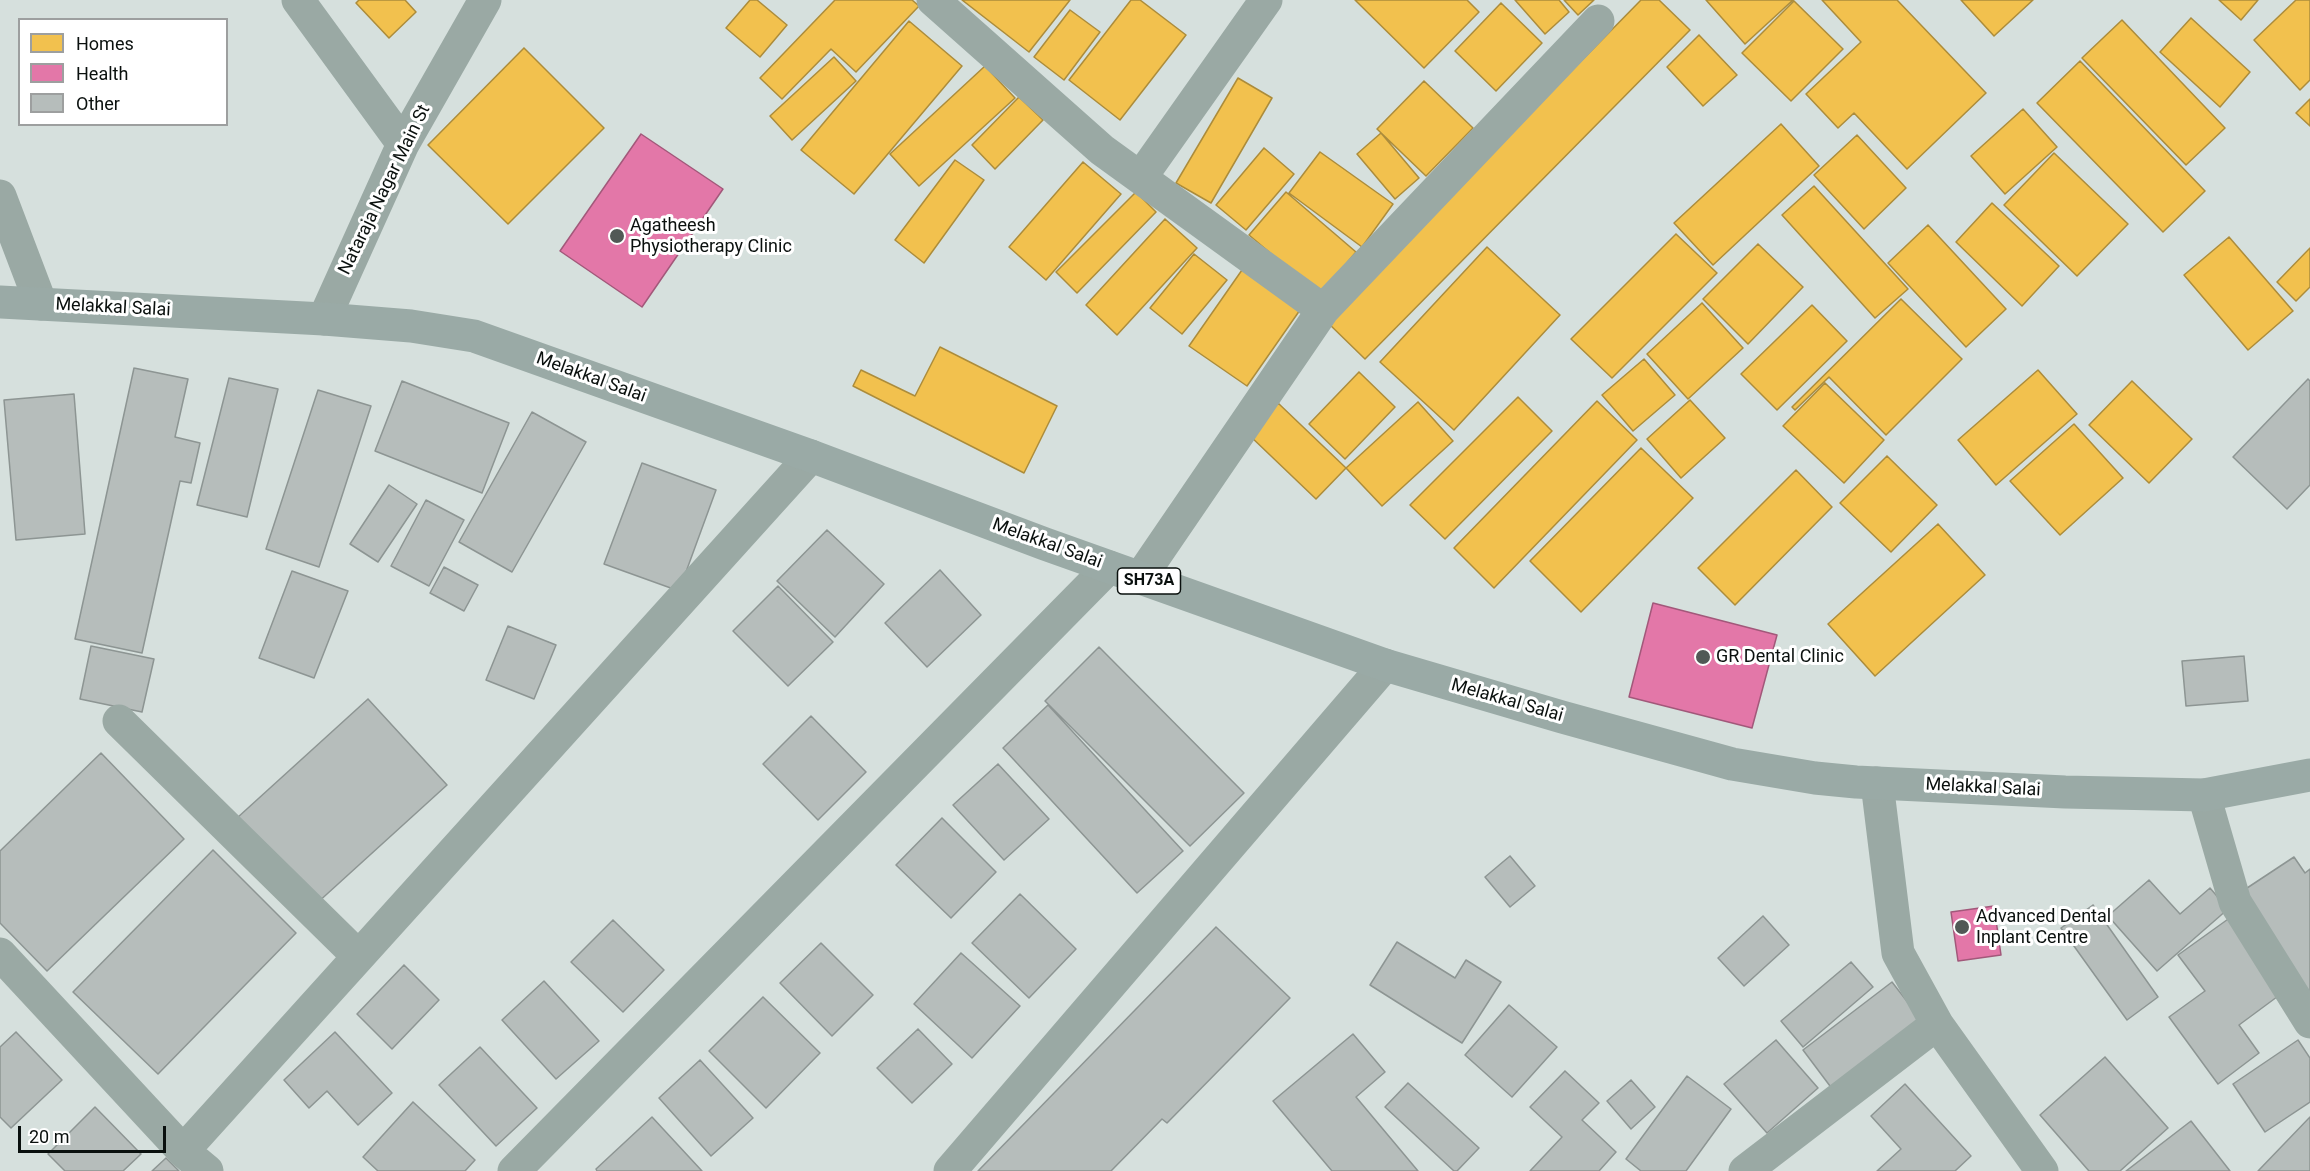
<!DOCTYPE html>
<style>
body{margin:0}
#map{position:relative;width:2310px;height:1171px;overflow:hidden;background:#d6e0dd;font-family:Roboto,sans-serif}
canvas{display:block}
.legend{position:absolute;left:18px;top:18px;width:210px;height:108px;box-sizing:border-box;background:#fff;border:2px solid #9d9f9f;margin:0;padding:8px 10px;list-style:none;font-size:18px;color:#0a100e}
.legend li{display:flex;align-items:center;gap:12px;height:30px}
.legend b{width:30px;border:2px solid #9d9f9f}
.scale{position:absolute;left:18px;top:1126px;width:148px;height:27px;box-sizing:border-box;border:3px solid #0a100e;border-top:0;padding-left:8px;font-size:18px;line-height:21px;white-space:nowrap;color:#0a100e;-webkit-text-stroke:4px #fff;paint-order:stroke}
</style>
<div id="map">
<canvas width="2310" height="1171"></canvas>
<ul class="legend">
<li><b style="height:16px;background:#f2c14e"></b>Homes</li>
<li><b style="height:16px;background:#e377a8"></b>Health</li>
<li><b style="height:16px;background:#b6bdbb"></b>Other</li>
</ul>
<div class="scale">20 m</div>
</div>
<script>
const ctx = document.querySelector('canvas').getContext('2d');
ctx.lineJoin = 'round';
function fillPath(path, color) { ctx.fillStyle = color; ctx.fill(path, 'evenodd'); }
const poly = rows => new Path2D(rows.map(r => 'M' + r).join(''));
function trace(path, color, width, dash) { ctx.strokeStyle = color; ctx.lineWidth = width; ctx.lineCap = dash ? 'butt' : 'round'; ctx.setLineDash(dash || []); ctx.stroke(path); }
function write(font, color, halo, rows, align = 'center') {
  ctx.font = font + ' Roboto,sans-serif'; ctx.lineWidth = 6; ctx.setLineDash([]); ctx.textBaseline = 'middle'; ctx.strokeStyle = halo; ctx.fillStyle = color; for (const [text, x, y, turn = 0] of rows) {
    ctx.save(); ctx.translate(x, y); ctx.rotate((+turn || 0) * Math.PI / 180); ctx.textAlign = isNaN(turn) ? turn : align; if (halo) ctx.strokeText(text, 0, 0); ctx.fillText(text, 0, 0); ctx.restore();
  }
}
const homes = poly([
 [359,0,405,0,416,12,389,38,356,3,359,0],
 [750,0,757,0,787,25,760,57,726,28,750,0],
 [835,0,912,0,919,6,856,72,831,49,782,99,760,78,835,0],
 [962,0,1070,0,1029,52,962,0],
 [1131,0,1140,0,1186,35,1120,120,1069,80,1131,0],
 [1355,0,1467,0,1479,12,1424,68,1355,0],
 [1515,0,1559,0,1569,12,1545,34,1515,0],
 [1564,0,1594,0,1578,15,1564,0],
 [1641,0,1659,0,1690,30,1365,359,1326,321,1641,0],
 [1706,0,1793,0,1745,44,1706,0],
 [1822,0,1897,0,1986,93,1907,169,1854,113,1838,128,1806,94,1861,42,1822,0],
 [1961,0,2033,0,1994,36,1961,0],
 [2219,0,2258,0,2241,20,2219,0],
 [2296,0,2310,0,2310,80,2300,90,2254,40,2296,0],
 [1794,1,1843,49,1791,101,1742,53,1794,1],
 [1501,3,1542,43,1496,91,1455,51,1501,3],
 [1070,10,1100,32,1064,80,1034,57,1070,10],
 [2191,18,2250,72,2220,107,2160,52,2191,18],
 [2122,20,2225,128,2186,165,2082,58,2122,20],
 [909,21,962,66,854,194,801,150,909,21],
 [1699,35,1737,75,1703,106,1667,67,1699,35],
 [524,48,604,128,508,224,428,145,524,48],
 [834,57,856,81,792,140,770,116,834,57],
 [2080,61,2205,191,2163,232,2037,103,2080,61],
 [985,66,1015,98,919,186,890,154,985,66],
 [1238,78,1272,98,1211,203,1176,183,1238,78],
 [1424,81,1473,128,1426,176,1377,129,1424,81],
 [1019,97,1043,120,995,169,972,145,1019,97],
 [2310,99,2310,126,2296,113,2310,99],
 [2023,109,2057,147,2005,194,1971,156,2023,109],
 [1781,124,1819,166,1713,265,1674,223,1781,124],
 [1381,133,1419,178,1395,199,1357,154,1381,133],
 [1857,135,1906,188,1864,229,1814,175,1857,135],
 [1264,148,1294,174,1246,230,1216,205,1264,148],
 [1320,152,1393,204,1362,247,1289,193,1320,152],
 [2054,153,2128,224,2077,276,2004,205,2054,153],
 [955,160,984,180,924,263,895,240,955,160],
 [1083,162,1121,194,1046,280,1009,247,1083,162],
 [1814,186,1908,289,1875,318,1782,215,1814,186],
 [1136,192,1156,212,1077,293,1056,272,1136,192],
 [1286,192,1356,252,1320,295,1249,235,1286,192],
 [1992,203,2059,266,2022,306,1956,242,1992,203],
 [1165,219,1197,248,1117,335,1086,305,1165,219],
 [1928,225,2006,309,1966,347,1888,263,1928,225],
 [1676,234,1717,273,1612,378,1571,339,1676,234],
 [2229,237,2293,311,2248,350,2184,275,2229,237],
 [1758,244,1803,287,1748,344,1703,299,1758,244],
 [1487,247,1560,315,1454,430,1380,362,1487,247],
 [2310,248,2310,287,2296,301,2277,282,2310,248],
 [1194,254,1227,280,1182,334,1150,308,1194,254],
 [1242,270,1300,310,1247,386,1189,346,1242,270],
 [1901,299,1962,359,1886,435,1829,377,1795,410,1792,407,1901,299],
 [1702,303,1743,348,1688,399,1647,354,1702,303],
 [1812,305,1847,341,1777,410,1741,374,1812,305],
 [940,347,1057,406,1024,473,853,386,861,370,915,396,940,347],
 [1644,359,1675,395,1633,431,1602,395,1644,359],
 [2038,370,2077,414,1996,485,1958,440,2038,370],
 [1359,372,1395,407,1345,459,1309,424,1359,372],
 [2132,381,2192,439,2149,483,2089,425,2132,381],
 [1825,383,1884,440,1844,483,1783,426,1825,383],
 [1518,397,1552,431,1445,539,1410,505,1518,397],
 [1690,400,1725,438,1681,478,1647,439,1690,400],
 [1597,401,1637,440,1494,588,1454,548,1597,401],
 [1418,402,1453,441,1382,506,1346,468,1418,402],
 [1278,403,1346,468,1316,499,1248,434,1278,403],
 [2074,424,2123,478,2060,535,2010,481,2074,424],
 [1641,448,1693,498,1581,612,1530,561,1641,448],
 [1887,456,1937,505,1891,552,1840,503,1887,456],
 [1796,470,1832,507,1735,605,1698,568,1796,470],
 [1938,524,1985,575,1875,676,1828,624,1938,524]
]);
fillPath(homes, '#f2c14e');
trace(homes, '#ac8c3b', 1.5);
const health = poly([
 [641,134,723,189,642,307,560,251,641,134],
 [1653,603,1777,635,1752,728,1629,697,1653,603],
 [1994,906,2001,955,1958,961,1951,912,1994,906]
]);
fillPath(health, '#e377a8');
trace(health, '#a2587a', 1.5);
const building = poly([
 [134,368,188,379,175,437,200,443,191,483,180,481,142,653,75,639,134,368],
 [229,378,278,389,247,517,197,505,229,378],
 [2308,379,2310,381,2310,485,2287,509,2233,457,2308,379],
 [402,381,509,423,482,493,375,451,402,381],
 [318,390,371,406,319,567,266,549,318,390],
 [74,394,85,534,16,540,4,400,74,394],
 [532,412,586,442,512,572,459,542,532,412],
 [642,463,716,490,679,591,604,564,642,463],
 [389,485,417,504,378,562,350,544,389,485],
 [426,500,464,520,429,586,391,566,426,500],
 [827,530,884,584,835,637,777,581,827,530],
 [444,567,478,585,464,611,430,593,444,567],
 [940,570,981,615,927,667,885,623,940,570],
 [292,571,348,591,314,678,259,658,292,571],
 [778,586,833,642,788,686,733,631,778,586],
 [508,626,556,645,534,699,486,680,508,626],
 [91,646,154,659,142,712,80,699,91,646],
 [1099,647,1244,793,1190,846,1045,701,1099,647],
 [2244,656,2248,701,2186,706,2182,661,2244,656],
 [368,699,447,785,316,904,237,818,368,699],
 [1048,705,1183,851,1137,893,1003,748,1048,705],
 [811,716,866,772,818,820,763,764,811,716],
 [101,753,184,839,47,971,0,923,0,851,101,753],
 [998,764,1049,819,1004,860,953,805,998,764],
 [942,818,996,872,951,918,896,865,942,818],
 [213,850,296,933,158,1074,73,992,213,850],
 [1510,856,1535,886,1510,907,1485,877,1510,856],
 [2294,857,2305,873,2310,869,2310,998,2241,892,2294,857],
 [2149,880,2180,914,2210,888,2228,909,2157,971,2108,916,2149,880],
 [1020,894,1076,949,1029,998,972,943,1020,894],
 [2093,905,2158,997,2127,1020,2061,928,2093,905],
 [1763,916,1789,945,1744,986,1718,958,1763,916],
 [2231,917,2285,991,2239,1025,2259,1053,2218,1084,2169,1017,2205,991,2178,955,2231,917],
 [613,920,664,970,623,1012,571,962,613,920],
 [1216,927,1290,998,1167,1123,1162,1119,1111,1171,978,1171,1216,927],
 [1397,942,1455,978,1466,960,1501,982,1462,1043,1370,985,1397,942],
 [821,943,873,995,832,1036,780,983,821,943],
 [961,953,1020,1006,972,1058,914,1004,961,953],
 [1851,962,1873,987,1803,1047,1781,1021,1851,962],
 [404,965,439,1000,392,1049,357,1014,404,965],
 [544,981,599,1041,556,1079,502,1020,544,981],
 [1892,982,1923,1022,1833,1090,1803,1050,1892,982],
 [763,997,820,1053,766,1108,709,1051,763,997],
 [1509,1005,1557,1047,1512,1097,1465,1055,1509,1005],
 [918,1029,952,1064,912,1103,877,1068,918,1029],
 [16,1032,62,1080,11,1128,0,1117,0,1047,16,1032],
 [335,1032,392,1093,358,1125,327,1091,309,1108,284,1080,335,1032],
 [1353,1034,1385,1072,1356,1097,1418,1171,1332,1171,1273,1101,1353,1034],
 [1776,1040,1818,1088,1767,1133,1724,1084,1776,1040],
 [2298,1040,2310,1058,2310,1102,2265,1132,2233,1084,2298,1040],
 [480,1047,537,1108,496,1146,439,1085,480,1047],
 [2105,1057,2168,1128,2120,1171,2089,1171,2040,1115,2105,1057],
 [700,1060,753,1118,711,1156,659,1098,700,1060],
 [1565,1071,1599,1103,1582,1120,1616,1152,1599,1171,1530,1171,1562,1137,1530,1107,1565,1071],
 [1687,1076,1731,1109,1686,1171,1641,1171,1626,1159,1687,1076],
 [1631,1080,1655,1107,1631,1129,1607,1101,1631,1080],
 [1408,1083,1479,1148,1457,1171,1454,1171,1385,1107,1408,1083],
 [1905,1084,1971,1156,1955,1171,1877,1171,1901,1149,1871,1116,1905,1084],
 [413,1102,475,1160,465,1171,378,1171,363,1157,413,1102],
 [95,1107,141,1154,123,1171,65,1171,48,1154,95,1107],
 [652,1117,702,1171,597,1171,596,1169,652,1117],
 [2310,1117,2310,1171,2258,1171,2310,1117],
 [2191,1121,2230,1171,2126,1171,2191,1121],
 [166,1158,179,1171,152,1171,166,1158]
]);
fillPath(building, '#b6bdbb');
trace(building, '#8d9593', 1.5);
trace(poly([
 [298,0,403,144],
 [933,0,1102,150,1323,310],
 [1141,177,1266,0],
 [0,196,41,304],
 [324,319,403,144,485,0],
 [1140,578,1323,310,1598,21],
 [119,721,358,956],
 [1877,783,1898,953,1937,1024,2042,1171],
 [2204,795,2235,902,2310,1022],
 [0,954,183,1151,207,1171],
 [183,1151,811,456],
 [514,1171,1109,567],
 [950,1171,1385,665],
 [1745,1171,1937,1024]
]), '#9aa9a4', 33);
trace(poly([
 [0,302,324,319,411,326,474,336,811,456,1045,544,1385,665,1562,717,1732,764,1815,778,1856,782,2065,792,2204,795,2310,775]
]), '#9aaaa6', 33);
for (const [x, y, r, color] of [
 [617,236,8,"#515956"],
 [1703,657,8,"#515956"],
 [1962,927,8,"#515956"]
]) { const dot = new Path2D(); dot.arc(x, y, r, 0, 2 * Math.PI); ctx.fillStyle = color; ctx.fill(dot); trace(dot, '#fff', 2); }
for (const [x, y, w] of [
 [1149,581,63]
]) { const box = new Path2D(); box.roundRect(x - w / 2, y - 13, w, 26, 4.5); ctx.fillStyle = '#fff'; ctx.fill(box); trace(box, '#0a100e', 1.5); }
write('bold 16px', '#0a100e', null, [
 ["SH73A",1149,581]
]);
write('18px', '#0a100e', '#fff', [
 ["Nataraja Nagar Main St",385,190,-64],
 ["Melakkal Salai",113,308,3],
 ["Melakkal Salai",591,378,20],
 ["Melakkal Salai",1047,544,20],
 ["Melakkal Salai",1507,701,16],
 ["Melakkal Salai",1983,788,3]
]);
write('18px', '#0a100e', '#fff', [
 ["Agatheesh",630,226],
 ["Physiotherapy Clinic",630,247],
 ["GR Dental Clinic",1716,657],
 ["Advanced Dental",1976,917],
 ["Inplant Centre",1976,938]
], 'left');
</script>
